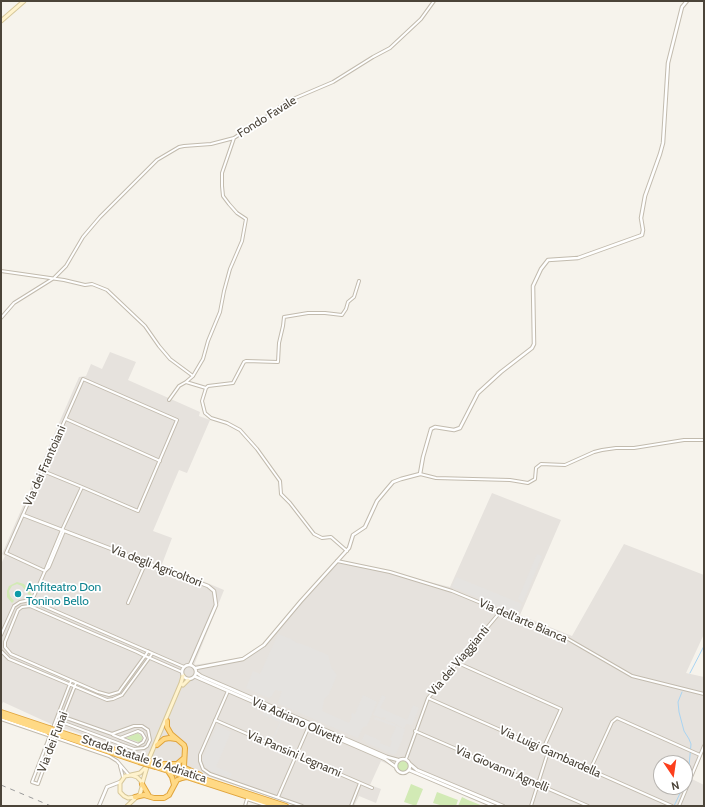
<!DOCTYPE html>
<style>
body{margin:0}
#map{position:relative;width:705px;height:807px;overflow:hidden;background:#f6f3ec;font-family:Cabin,sans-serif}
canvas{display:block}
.frame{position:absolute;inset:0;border:2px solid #4b4439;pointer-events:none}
.north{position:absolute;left:653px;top:755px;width:40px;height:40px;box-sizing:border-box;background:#fff;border:1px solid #b7b4b0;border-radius:50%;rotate:167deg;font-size:11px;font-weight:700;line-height:16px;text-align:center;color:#4b4439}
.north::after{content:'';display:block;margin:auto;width:14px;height:18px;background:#fc3f1d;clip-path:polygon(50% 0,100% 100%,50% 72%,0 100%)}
</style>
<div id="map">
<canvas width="705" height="807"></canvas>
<div class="frame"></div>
<div class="north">N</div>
</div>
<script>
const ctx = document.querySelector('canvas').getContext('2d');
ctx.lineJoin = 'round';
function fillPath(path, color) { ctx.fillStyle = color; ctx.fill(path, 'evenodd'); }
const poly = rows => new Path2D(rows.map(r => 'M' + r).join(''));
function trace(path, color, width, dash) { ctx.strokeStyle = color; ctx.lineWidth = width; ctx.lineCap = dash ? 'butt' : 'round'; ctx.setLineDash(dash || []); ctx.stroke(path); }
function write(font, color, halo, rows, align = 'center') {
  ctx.font = font + ' Cabin,sans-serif'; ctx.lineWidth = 3.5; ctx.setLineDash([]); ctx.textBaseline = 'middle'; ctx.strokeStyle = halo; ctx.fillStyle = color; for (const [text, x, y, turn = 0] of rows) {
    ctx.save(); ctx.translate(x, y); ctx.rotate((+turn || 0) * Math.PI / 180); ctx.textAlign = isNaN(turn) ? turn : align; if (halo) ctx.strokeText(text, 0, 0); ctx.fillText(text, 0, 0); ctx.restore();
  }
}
fillPath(poly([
 [110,352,136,362,128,380,200,412,199,416,210,420,187,473,179,470,153,531,172,538,162,564,224,590,194,665,241,658,261,645,337,559,450,587,492,493,561,520,520,615,572,636,624,544,704,575,704,634,686,673,704,677,704,751,692,779,704,785,704,806,505,806,418,769,413,765,408,757,396,759,392,766,381,761,370,785,381,789,376,803,359,796,354,806,298,806,51,724,3,702,1,706,1,564,5,556,2,554,79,377,86,376,91,364,102,369],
 [661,763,685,763,685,787,661,787]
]), '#e6e2dd');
fillPath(poly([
 [17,582,24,584,34,598,32,599,22,586,17,584,12,586,9,591,10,596,14,601,12,603,7,597,7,591,9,586],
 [138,733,142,737,142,740,139,742,126,738],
 '397 766a6 6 0 1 1 12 0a6 6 0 1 1-12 0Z',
 [411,784,423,789,416,806,404,802],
 [437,792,458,800,456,806,443,806,433,803],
 [462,797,468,800,483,806,458,806]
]), '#d2eab5');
fillPath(poly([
 [537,554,542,556,523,603,518,599],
 [456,577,522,604,518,614,452,587],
 [278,634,291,639,297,643,302,644,328,655,331,667,337,675,329,694,324,700,322,711,349,723,352,717,351,716,352,713,355,714,363,695,377,702,367,726,363,727,358,738,279,704,278,702,282,691,281,691,275,690,272,696,269,698,246,688,253,671,260,674],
 [382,695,386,697,380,708,407,720,413,705,419,708,412,725,406,724,404,728,397,725,397,724,395,725,405,729,402,740,396,754,395,753,394,755,365,742,366,741,362,740,365,734,381,741,380,743,390,747,392,741,390,740,396,727,374,719,375,717,395,724,395,723,385,720,386,718,383,717,382,718,373,715],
 [264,712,282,720,273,741,272,740,280,722,263,715],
 [217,726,231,732,216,767,232,774,230,778,208,770,203,763,203,758]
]), '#e5e3e0');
trace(poly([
 [690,673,704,646],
 [682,692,678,702,679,712,684,731,689,739,691,744,689,766,685,780],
 [674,806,683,787]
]), '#a9d4f2', 1);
const minor = poly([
 [1,271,64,280,85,285,92,284,107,290,145,326,159,346,170,359,193,376,186,382,206,388,202,401,205,413,211,418,227,423,240,430,257,449,280,481,281,494,290,503,314,534,322,538,331,537,347,551],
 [1,318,14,303,54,278,66,266,83,237,100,217,157,160,179,147,184,146,211,144,234,138,272,113,286,102,333,82,373,57,390,48,421,19,434,1],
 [193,376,203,359,208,341,220,312,224,291,230,269,242,241,246,219,237,213,229,204,223,196,222,186,222,173,234,138],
 [206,388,208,386,233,383,244,362,246,361,278,362,279,343,283,326,284,317,308,313,325,313,342,315,346,309,348,302,354,297,359,281],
 [169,400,179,386,186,382],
 [66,419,160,461],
 [43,471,82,487,138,511,177,420,83,379,6,553,45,571,62,530,82,487],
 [420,474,436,478,510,480,528,483,535,479,536,468,541,464,565,465,594,452,602,450,616,448,634,448,684,440,704,440],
 [337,561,390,572,452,591,568,639,632,676,704,694],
 [34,596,45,571,49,567,64,531],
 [128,603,146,562],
 [1,635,14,606,20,602,30,600,184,667],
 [1,651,9,659,107,700,113,699,122,695,152,654],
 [148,651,145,656,121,689,119,692,109,695,98,692,11,654,5,647,5,642,18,610,22,607,30,606,37,609,83,629,137,652,145,656,150,658,182,672],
 [458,663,561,709,543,749],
 [228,691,200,755,200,761,203,769,210,774,302,806],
 [428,698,672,806],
 [1,719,109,756,117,761,129,775],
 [56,720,134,749,144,748,147,746,150,740,148,730,142,726,134,726,112,734,58,715],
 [215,720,372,788],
 [57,731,76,683],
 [415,731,588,806],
 [56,735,38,784,32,782,71,681],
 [113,735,136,744,138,745,143,742,145,738,142,733,138,731,120,738],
 [406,759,428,698,501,611],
 [120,766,123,777],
 [590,770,612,722,617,718,700,755],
 [278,797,309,726],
 [245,806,247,799,268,806],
 [351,806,360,783],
 [531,806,548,752],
 [679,806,704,746]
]);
const tertiary = poly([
 [23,515,208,586,214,591,216,605,190,665],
 '182 672a7 7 0 1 1 14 0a7 7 0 1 1-14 0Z',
 [196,668,243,659,264,645,301,601,349,548,353,535,365,527,377,501,387,489,393,482,401,479,420,474,423,457,431,429,435,427,454,430,460,428,478,393,501,372,532,348,534,344,533,286,541,269,548,260,578,258,642,235,643,230,641,218,645,196,660,154,663,143,668,63,682,7,687,1],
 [197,673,201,676,229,688,387,757,398,760],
 [196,677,385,759,396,767],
 '396 766a7 7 0 1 1 14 0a7 7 0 1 1-14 0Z',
 [410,764,417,770,503,806],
 [409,770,494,806],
 [99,806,107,787,120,782]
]);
const secondary = poly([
 [1,21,24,1],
 [183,685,188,680],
 [131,775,140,773,145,768,181,683,183,676],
 [142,784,147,767],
 [127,806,140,794,142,787,141,781,137,777,131,775,125,776,120,783,120,792,124,796,128,798,135,797]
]);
const trunk = poly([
 [1,712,49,728],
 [1,716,48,732],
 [167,721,167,727,171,734,184,745,185,748,184,766,185,768,200,775],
 [60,732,140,758],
 [59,735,139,762],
 [157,745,164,739,169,738,176,739],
 [158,764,286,806],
 [163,764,177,764,184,758],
 [156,767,276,806],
 [168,771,172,777,174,785],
 [142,784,149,796],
 [135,797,144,795,154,798,164,798,169,795,177,780,182,778,186,777]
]);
trace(minor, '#c2bbae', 4);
trace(tertiary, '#c2bbae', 4.5);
trace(secondary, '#d6c79b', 5);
trace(trunk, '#e0a43c', 6);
trace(minor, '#fff', 2);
trace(tertiary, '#fff', 2.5);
trace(secondary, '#fff3cd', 3);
trace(trunk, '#ffd985', 4);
trace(poly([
 [1,785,51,806]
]), '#9a9a9a', 1, [5, 5]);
const trunkBridge = poly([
 [49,728,60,732],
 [48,732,59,735],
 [140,758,158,764],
 [139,762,156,767]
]);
trace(trunkBridge, '#e0a43c', 6, []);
trace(trunkBridge, '#ffd985', 4);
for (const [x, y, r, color] of [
 [18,594,4,"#0f9aa8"]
]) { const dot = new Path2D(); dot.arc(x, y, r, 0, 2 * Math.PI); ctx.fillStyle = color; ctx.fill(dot); trace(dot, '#fff', 1.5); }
write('12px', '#4b4439', '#fff', [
 ["Fondo Favale",267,117,-32],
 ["Via dei Frantoiani",45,466,-66],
 ["Via degli Agricoltori",156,566,21],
 ["Via dell'arte Bianca",523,621,23],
 ["Via dei Viaggianti",459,661,-50],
 ["Via Adriano Olivetti",297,721,24],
 ["Via dei Funai",53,742,-69],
 ["Via Luigi Gambardella",550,752,24],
 ["Via Pansini Legnami",294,754,23],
 ["Strada Statale 16 Adriatica",144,759,18],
 ["Via Giovanni Agnelli",502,769,23]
]);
write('12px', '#0d838f', '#fff', [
 ["Anfiteatro Don",26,587],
 ["Tonino Bello",26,601]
], 'left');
</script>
